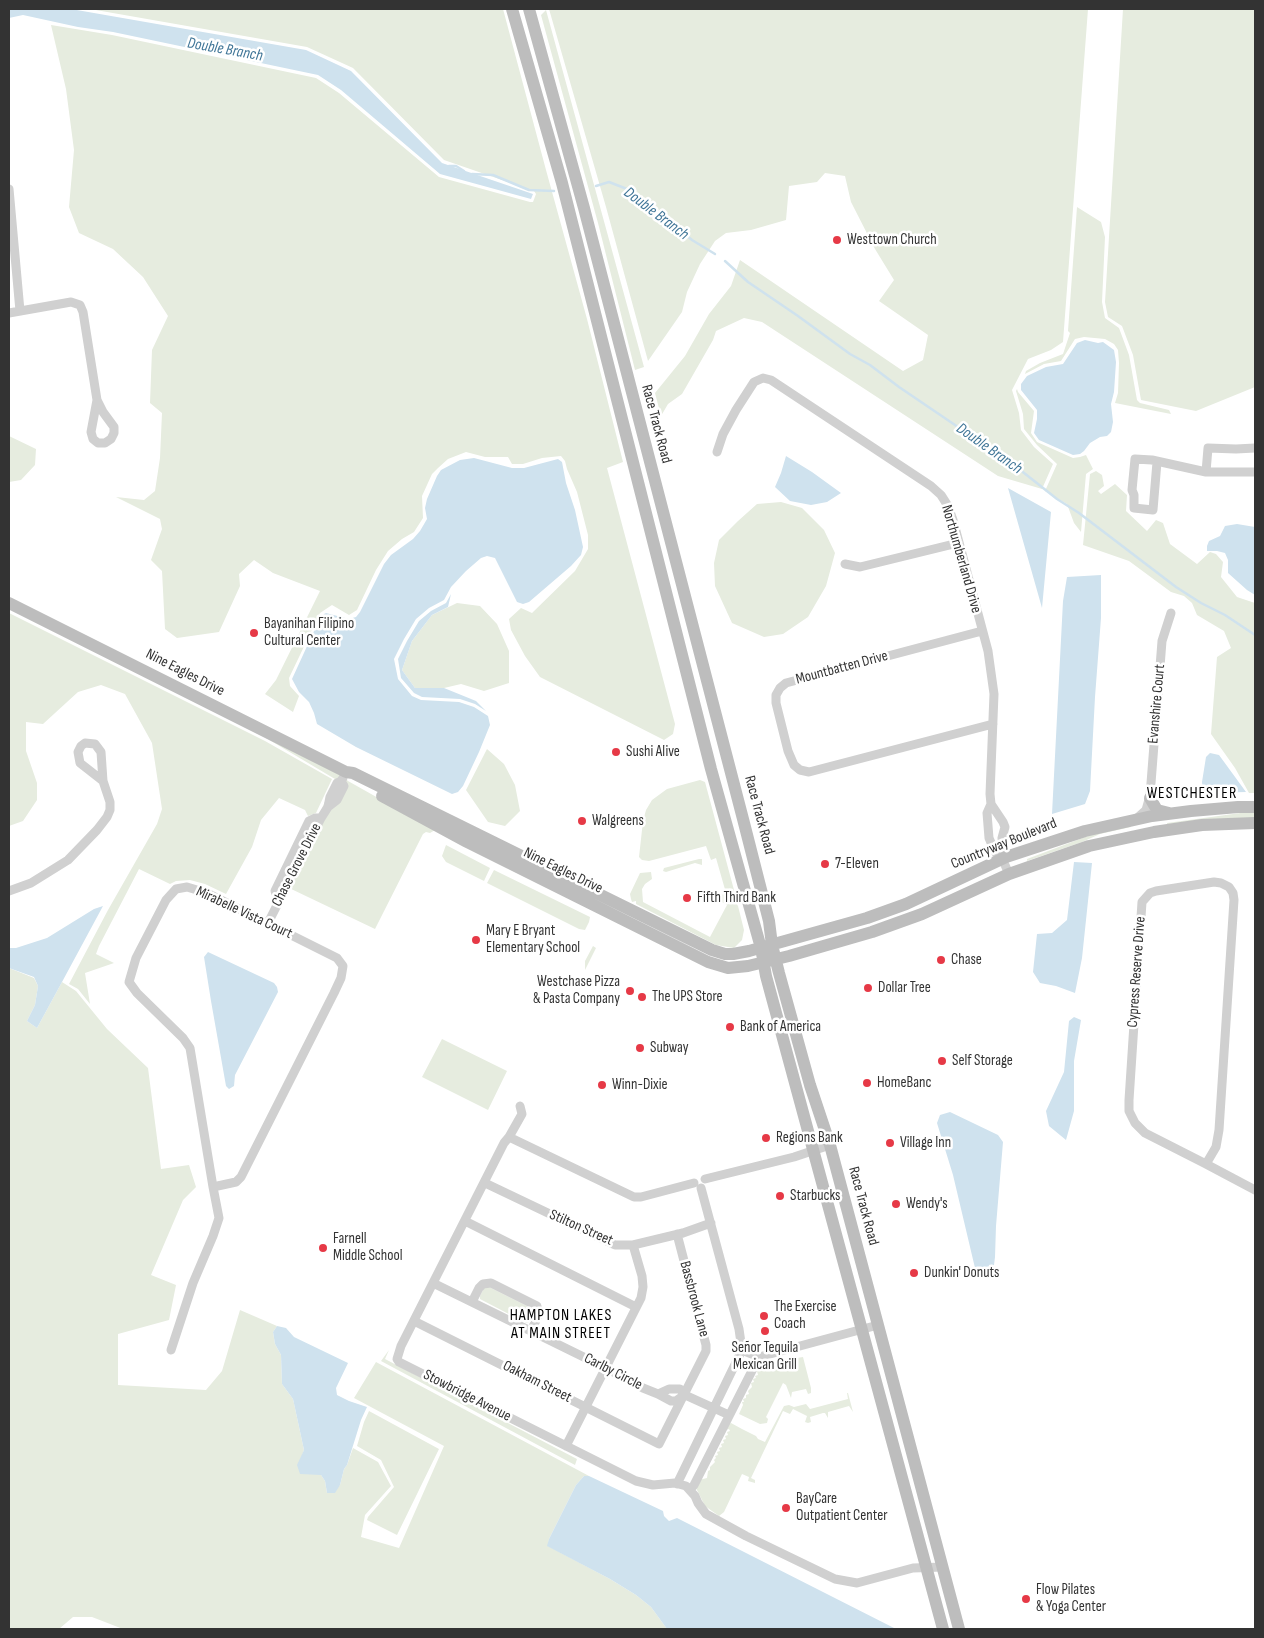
<!DOCTYPE html>
<meta charset="utf-8">
<style>
body{margin:0}
#map{position:relative;width:1264px;height:1638px;overflow:hidden;background:#fff;font-family:"Sofia Sans Condensed",sans-serif}
canvas{display:block}
.frame{position:absolute;inset:0;border:10px solid #333;pointer-events:none}
</style>
<div id="map">
<canvas width="1264" height="1638"></canvas>
<div class="frame"></div>
</div>
<script>
const ctx = document.querySelector('canvas').getContext('2d');
ctx.lineJoin = 'round';
function fillPath(path, color) { ctx.fillStyle = color; ctx.fill(path, 'evenodd'); }
const poly = rows => new Path2D(rows.map(r => 'M' + r).join(''));
function trace(path, color, width, dash) { ctx.strokeStyle = color; ctx.lineWidth = width; ctx.lineCap = dash ? 'butt' : 'round'; ctx.setLineDash(dash || []); ctx.stroke(path); }
function write(font, color, halo, rows, align = 'center') {
  ctx.font = font + ' "Sofia Sans Condensed",sans-serif'; ctx.lineWidth = 5; ctx.setLineDash([]); ctx.textBaseline = 'middle'; ctx.strokeStyle = halo; ctx.fillStyle = color; for (const [text, x, y, turn = 0] of rows) {
    ctx.save(); ctx.translate(x, y); ctx.rotate((+turn || 0) * Math.PI / 180); ctx.textAlign = isNaN(turn) ? turn : align; if (halo) ctx.strokeText(text, 0, 0); ctx.fillText(text, 0, 0); ctx.restore();
  }
}
fillPath(poly([
 [90,9,503,9,546,170,587,319,623,462,607,468,675,724,673,734,664,740,540,677,525,656,511,630,509,619,521,608,532,613,575,571,588,549,588,535,577,492,567,469,565,461,561,456,542,458,523,464,512,464,508,457,485,457,466,452,448,459,438,468,432,474,422,496,423,518,414,532,402,539,388,551,376,570,357,610,349,615,332,605,320,613,289,678,290,686,299,696,293,712,265,694,276,680,320,591,273,573,254,560,239,574,240,586,219,632,177,638,165,629,162,571,151,560,162,529,160,519,116,497,144,500,155,491,160,458,162,413,150,403,152,350,168,316,143,277,113,249,79,233,69,207,74,150,66,89,51,25,112,35,316,78,339,93,439,177,530,202,533,202,536,194,534,191,444,160,353,68,307,47],
 [549,9,1088,9,1063,342,1051,350,1028,359,1012,390,1019,413,1021,430,1034,447,1053,464,1042,489,998,476,762,322,744,318,716,331,713,340,682,394,668,404,661,416,655,393,685,356,709,314,731,286,740,260,903,371,923,360,928,335,879,301,894,280,875,249,851,202,845,176,825,173,817,182,789,186,786,220,751,230,726,233,715,241,700,264,687,292,682,312,648,361,606,207],
 [1123,9,1255,9,1255,387,1196,411,1141,400,1133,355,1122,326,1108,317,1105,302],
 [546,10,644,367,635,370,598,223,541,15],
 [1077,207,1101,222,1105,237,1102,302,1105,318,1119,328,1129,355,1137,400,1140,403,1169,410,1171,414,1115,403,1118,393,1119,363,1118,350,1114,344,1105,339,1084,337,1075,339,1061,361,1044,364,1025,374,1026,371,1040,363,1063,354,1070,333,1068,331],
 [1017,389,1018,392,1034,411,1031,433,1037,442,1073,458,1080,457,1086,455,1093,469,1086,474,1081,532,1074,523,1067,504,1045,491,1057,464,1037,445,1024,429,1023,414,1016,391],
 [9,436,36,449,35,465,21,480,9,482],
 [1096,471,1102,475,1104,486,1098,491,1101,494,1115,484,1127,495,1126,511,1147,531,1156,520,1163,523,1170,544,1197,564,1210,552,1216,554,1223,562,1221,577,1237,597,1255,603,1255,793,1249,793,1235,768,1211,734,1217,657,1231,648,1224,631,1197,615,1192,603,1184,596,1171,592,1129,561,1083,545,1090,474],
 [781,502,802,508,824,530,835,553,826,586,808,617,783,634,764,637,732,623,715,586,714,563,719,540,738,521,757,504],
 [457,603,480,606,497,624,509,651,509,683,484,691,461,684,444,688,415,688,402,670,412,641,432,615],
 [9,613,265,741,332,779,316,813,308,816,305,810,279,798,261,820,252,847,226,894,205,884,190,880,176,881,170,884,139,869,99,946,96,954,114,963,85,973,90,1004,78,989,69,984,108,910,157,824,162,809,152,743,125,694,101,685,78,692,43,724,26,722,26,751,37,783,37,800,23,821,9,826],
 [266,738,341,774,348,781,435,830,430,833,426,832,423,834,375,929,287,887,335,779],
 [487,749,504,764,515,785,520,811,505,826,488,822,466,790],
 [700,780,705,782,734,890,734,899,738,906,744,930,742,940,734,948,716,945,636,904,636,901,632,902,631,899,630,894,640,873,651,872,652,879,645,884,642,889,643,902,710,937,727,905,722,902,721,895,726,893,716,858,711,860,706,846,649,861,642,860,639,857,643,821,646,810,652,800,667,789],
 [1255,811,1255,818,1167,825,1167,823],
 [1131,825,1131,827,1100,834,1082,842,1027,861,1027,859,1093,834],
 [446,845,490,868,484,881,446,862,442,856],
 [699,859,702,859,702,865,695,863,666,872,663,871,664,868],
 [494,870,590,917,589,922,585,930,579,929,487,883],
 [593,946,596,948,585,970,585,961],
 [9,968,34,978,38,986,35,1005,27,1021,37,1028,62,982,76,991,107,1029,148,1068,161,1169,189,1165,196,1187,183,1200,151,1275,176,1285,169,1320,118,1334,118,1385,206,1390,222,1371,240,1310,277,1326,273,1332,275,1344,281,1355,282,1384,293,1399,304,1450,300,1461,321,1475,325,1481,327,1493,340,1485,344,1469,347,1465,353,1448,378,1462,391,1486,365,1515,361,1537,399,1548,444,1446,354,1398,376,1362,589,1476,584,1476,576,1485,549,1539,548,1546,610,1579,636,1595,651,1607,667,1629,123,1629,92,1617,73,1617,59,1629,9,1629],
 [442,1039,507,1071,488,1110,422,1077],
 [489,1287,533,1309,535,1313,530,1322,526,1323,480,1299,480,1296,484,1288],
 [389,1350,385,1359,577,1459,575,1465,381,1361],
 [794,1357,797,1358,803,1357,811,1388,811,1393,808,1394,806,1389,792,1392,791,1398,786,1385,783,1383,766,1417,768,1419,767,1423,760,1424,739,1414,743,1405,742,1402,744,1402,743,1399,746,1398,746,1395,749,1394,748,1391,752,1387,751,1383,754,1382,753,1379,756,1378,755,1376,758,1375,757,1371,761,1370,765,1362,771,1365,773,1363,776,1364,777,1361,784,1362,785,1359,792,1359],
 [847,1393,848,1393,853,1412,849,1406,828,1412,828,1418,825,1413,823,1413,810,1417,811,1422,808,1423,805,1422,807,1416,793,1409,790,1414,783,1411,751,1478,755,1480,755,1483,748,1481,749,1477,742,1474,724,1512,719,1516,705,1506,696,1488,699,1480,707,1478,708,1471,710,1470,710,1467,715,1462,714,1460,716,1458,715,1456,718,1455,717,1452,720,1451,719,1448,722,1447,721,1444,724,1443,723,1440,726,1439,725,1436,728,1435,727,1432,730,1431,729,1429,726,1430,729,1424,731,1423,742,1429,756,1436,758,1439,765,1442,784,1406,789,1405,794,1407,806,1404,810,1409,848,1399],
 [369,1411,439,1449,397,1535,367,1520,368,1517,394,1487,381,1460,357,1446,364,1422]
]), '#e6ecdf');
fillPath(poly([
 [9,9,71,9,306,50,351,71,442,163,533,194,531,199,440,174,341,90,318,75,113,32,78,27,23,15,9,18],
 [1085,340,1098,343,1103,342,1114,350,1116,362,1114,392,1111,404,1113,422,1111,432,1107,436,1100,437,1090,443,1084,451,1080,454,1073,455,1039,440,1034,433,1037,419,1037,410,1021,390,1021,384,1027,376,1046,367,1063,364,1077,343],
 [786,456,812,472,841,493,827,502,811,505,790,501,775,487,781,473],
 [474,458,512,468,524,468,558,459,562,462,566,483,575,510,583,547,581,555,571,566,529,602,523,604,517,602,495,558,487,556,481,558,466,571,451,587,444,600,429,608,416,619,404,639,394,659,398,679,412,696,421,700,459,702,474,707,488,716,490,725,479,752,463,786,458,792,452,794,356,747,317,724,314,713,309,702,299,692,292,679,314,631,324,614,326,613,349,619,356,617,360,612,384,564,391,555,413,539,420,531,427,519,425,508,427,499,437,476,441,470,460,460],
 [1008,488,1051,512,1042,608],
 [1237,524,1255,527,1255,595,1247,590,1228,573,1228,560,1225,553,1217,551,1207,551,1207,546,1209,541,1220,536,1225,526],
 [1101,575,1101,618,1095,697,1090,791,1085,804,1052,814,1063,601,1067,577],
 [451,594,448,607,432,615,412,641,402,670,415,688,444,688,476,701,486,711,475,704,460,699,422,697,414,693,401,678,398,659,407,641,419,621,431,611,446,603],
 [1210,753,1219,755,1246,792,1203,793,1202,782,1206,757],
 [1074,862,1092,863,1082,958,1075,993,1056,986,1040,983,1033,972,1037,934,1052,933,1067,920],
 [103,906,62,982,37,1028,27,1021,35,1005,38,986,34,977,9,968,9,948,16,948,47,938,94,909],
 [208,952,274,983,277,987,278,992,235,1075,234,1086,229,1089,226,1086,211,1001,204,957],
 [1074,1017,1081,1020,1074,1061,1074,1111,1066,1140,1049,1126,1046,1111,1064,1072,1069,1021],
 [950,1112,998,1135,1003,1142,996,1226,995,1257,994,1265,988,1271,980,1271,975,1268,953,1175,937,1123,940,1115],
 [277,1326,286,1328,294,1337,348,1363,336,1388,337,1395,349,1401,367,1407,361,1420,347,1465,344,1469,340,1485,335,1493,327,1493,325,1481,321,1475,300,1474,297,1465,304,1450,293,1399,282,1384,281,1355,275,1344,273,1332],
 [584,1476,589,1476,663,1511,664,1516,669,1521,677,1518,896,1629,667,1629,651,1607,636,1595,610,1579,547,1546,549,1539,576,1485]
]), '#cfe2ee');
trace(poly([
 [449,166,456,166,464,171],
 [472,174,493,175,529,190,554,191],
 [596,186,609,182,627,189,635,201,661,215,692,240,715,254],
 [725,261,748,282,798,316,850,354,870,365,899,387,1014,465,1057,499,1079,513,1176,587,1201,603,1225,615,1255,635]
]), '#cfe2ee', 2.5);
trace(poly([
 [9,189,20,311],
 [9,313,71,302,80,305,83,312,97,400,103,412,114,427,114,433,111,439,105,443,98,443,93,439,91,432,97,400],
 [717,452,723,434,736,410,754,382,763,378,771,380,931,486,941,495,948,506,953,520,988,651,994,694,990,794,991,804,1003,822,1005,827,1002,838,1003,850,1001,856],
 [1157,462,1153,510,1134,508,1134,495,1132,490,1135,459,1152,460,1206,472,1208,448,1236,449,1255,448],
 [1206,472,1255,472],
 [845,564,860,567,958,543],
 [982,631,786,683,780,688,776,695,776,703,788,751,794,765,800,770,809,772,993,724],
 [991,804,987,813,989,838,995,852,1001,856,1009,874],
 [328,807,330,797,337,783,341,781,343,778],
 [1136,819,1146,810,1150,796,1162,641,1171,613],
 [1214,882,1221,883,1229,887,1233,893,1234,900,1219,1130,1216,1147,1206,1164,1145,1133,1135,1123,1129,1111,1129,1100,1142,902,1150,893,1156,891,1214,882],
 [9,891,31,883,68,860,97,830,107,817,110,810,110,802,103,781,101,752,95,744,85,743,81,746,78,752,80,763,103,781],
 [279,901,275,891,309,821,315,818,321,818],
 [268,923,321,818,328,807,337,800,344,786,341,781],
 [509,1137,522,1114,520,1106],
 [1206,1164,1255,1190],
 [705,1179,794,1157,830,1145],
 [485,1183,615,1245,633,1245,683,1233,711,1223],
 [694,1183,641,1197,634,1197,509,1137,504,1143,401,1346,397,1359,399,1362,636,1481,653,1485,675,1483,686,1486,695,1496,698,1503,706,1514,746,1536,835,1579,857,1583,913,1568,943,1567],
 [701,1188,739,1329,742,1350,759,1357],
 [465,1221,636,1307],
 [433,1283,606,1368,643,1388,658,1394,669,1389,680,1389,685,1395,729,1415],
 [472,1302,479,1288,483,1284,491,1283,537,1306,538,1316,531,1331],
 [414,1321,659,1444,706,1351,706,1345,677,1234],
 [171,1350,193,1283,213,1236,219,1218,213,1187,190,1048,183,1038,137,993,129,982,136,958,166,900,176,889,187,887,207,893,337,958,343,966,341,978,334,993,241,1177,236,1182,213,1187],
 [759,1357,878,1325],
 [658,1394,671,1401,676,1401,683,1396],
 [566,1446,641,1298,643,1287,642,1276,633,1245],
 [677,1484,742,1350],
 [690,1490,694,1485,759,1357]
]), '#d0d0d0', 9);
trace(poly([
 [512,9,562,183,711,769,761,948,766,976,943,1629],
 [529,9,584,208,743,819,769,921,772,945,779,973,810,1085,830,1145,959,1629],
 [9,603,346,772,353,773,712,950,725,954,733,954,749,951,867,918,906,904,1006,857,1085,831,1152,816,1191,811,1238,807,1255,807],
 [382,796,467,842,708,962,728,968,748,966,789,956,872,932,922,914,1009,874,1089,846,1154,832,1202,825,1255,823],
 [1150,798,1157,810,1169,813]
]), '#bdbdbd', 12);
for (const [x, y, r, color] of [
 [837,240,5,"#e63946"],
 [254,633,5,"#e63946"],
 [616,752,5,"#e63946"],
 [582,821,5,"#e63946"],
 [825,864,5,"#e63946"],
 [687,898,5,"#e63946"],
 [476,940,5,"#e63946"],
 [941,960,5,"#e63946"],
 [868,988,5,"#e63946"],
 [630,991,5,"#e63946"],
 [642,997,5,"#e63946"],
 [730,1027,5,"#e63946"],
 [640,1048,5,"#e63946"],
 [942,1061,5,"#e63946"],
 [867,1083,5,"#e63946"],
 [602,1085,5,"#e63946"],
 [766,1138,5,"#e63946"],
 [890,1143,5,"#e63946"],
 [780,1196,5,"#e63946"],
 [896,1204,5,"#e63946"],
 [323,1248,5,"#e63946"],
 [914,1273,5,"#e63946"],
 [764,1316,5,"#e63946"],
 [765,1331,5,"#e63946"],
 [786,1508,5,"#e63946"],
 [1026,1599,5,"#e63946"]
]) { const dot = new Path2D(); dot.arc(x, y, r, 0, 2 * Math.PI); ctx.fillStyle = color; ctx.fill(dot); trace(dot, '#fff', 2); }
write('15px', '#333', '#fff', [
 ["Westtown Church",847,240],
 ["Bayanihan Filipino",264,624],
 ["Cultural Center",264,641],
 ["Sushi Alive",626,752],
 ["Walgreens",592,821],
 ["7-Eleven",835,864],
 ["Fifth Third Bank",697,898],
 ["Mary E Bryant",486,931],
 ["Elementary School",486,948],
 ["Chase",951,960],
 ["Westchase Pizza",620,982,"right"],
 ["& Pasta Company",620,999,"right"],
 ["Dollar Tree",878,988],
 ["The UPS Store",652,997],
 ["Bank of America",740,1027],
 ["Subway",650,1048],
 ["Self Storage",952,1061],
 ["HomeBanc",877,1083],
 ["Winn-Dixie",612,1085],
 ["Regions Bank",776,1138],
 ["Village Inn",900,1143],
 ["Starbucks",790,1196],
 ["Wendy's",906,1204],
 ["Farnell",333,1239],
 ["Middle School",333,1256],
 ["Dunkin' Donuts",924,1273],
 ["The Exercise",774,1307],
 ["Coach",774,1324],
 ["Señor Tequila",765,1348,"center"],
 ["Mexican Grill",765,1365,"center"],
 ["BayCare",796,1499],
 ["Outpatient Center",796,1516],
 ["Flow Pilates",1036,1590],
 ["& Yoga Center",1036,1607]
], 'left');
write('15px', '#333', '#fff', [
 ["Race Track Road",656,424,75],
 ["Northumberland Drive",961,559,74],
 ["Mountbatten Drive",842,668,-15],
 ["Nine Eagles Drive",185,673,27],
 ["Evanshire Court",1157,704,-85],
 ["Race Track Road",759,815,75],
 ["Countryway Boulevard",1004,844,-22],
 ["Chase Grove Drive",297,865,-63],
 ["Nine Eagles Drive",563,871,26],
 ["Mirabelle Vista Court",244,913,25],
 ["Cypress Reserve Drive",1137,972,-86],
 ["Race Track Road",863,1206,75],
 ["Stilton Street",581,1228,24],
 ["Bassbrook Lane",694,1299,75],
 ["Carlby Circle",613,1372,27],
 ["Oakham Street",537,1382,27],
 ["Stowbridge Avenue",467,1396,27]
]);
write('italic 16px', '#3f7597', '#fff', [
 ["Double Branch",225,50,10],
 ["Double Branch",656,214,37],
 ["Double Branch",989,449,35]
]);
ctx.letterSpacing = '1px';
write('16px', '#000', '#fff', [
 ["WESTCHESTER",1192,794],
 ["HAMPTON LAKES",561,1316],
 ["AT MAIN STREET",561,1334]
]);
ctx.letterSpacing = '0px';
</script>
